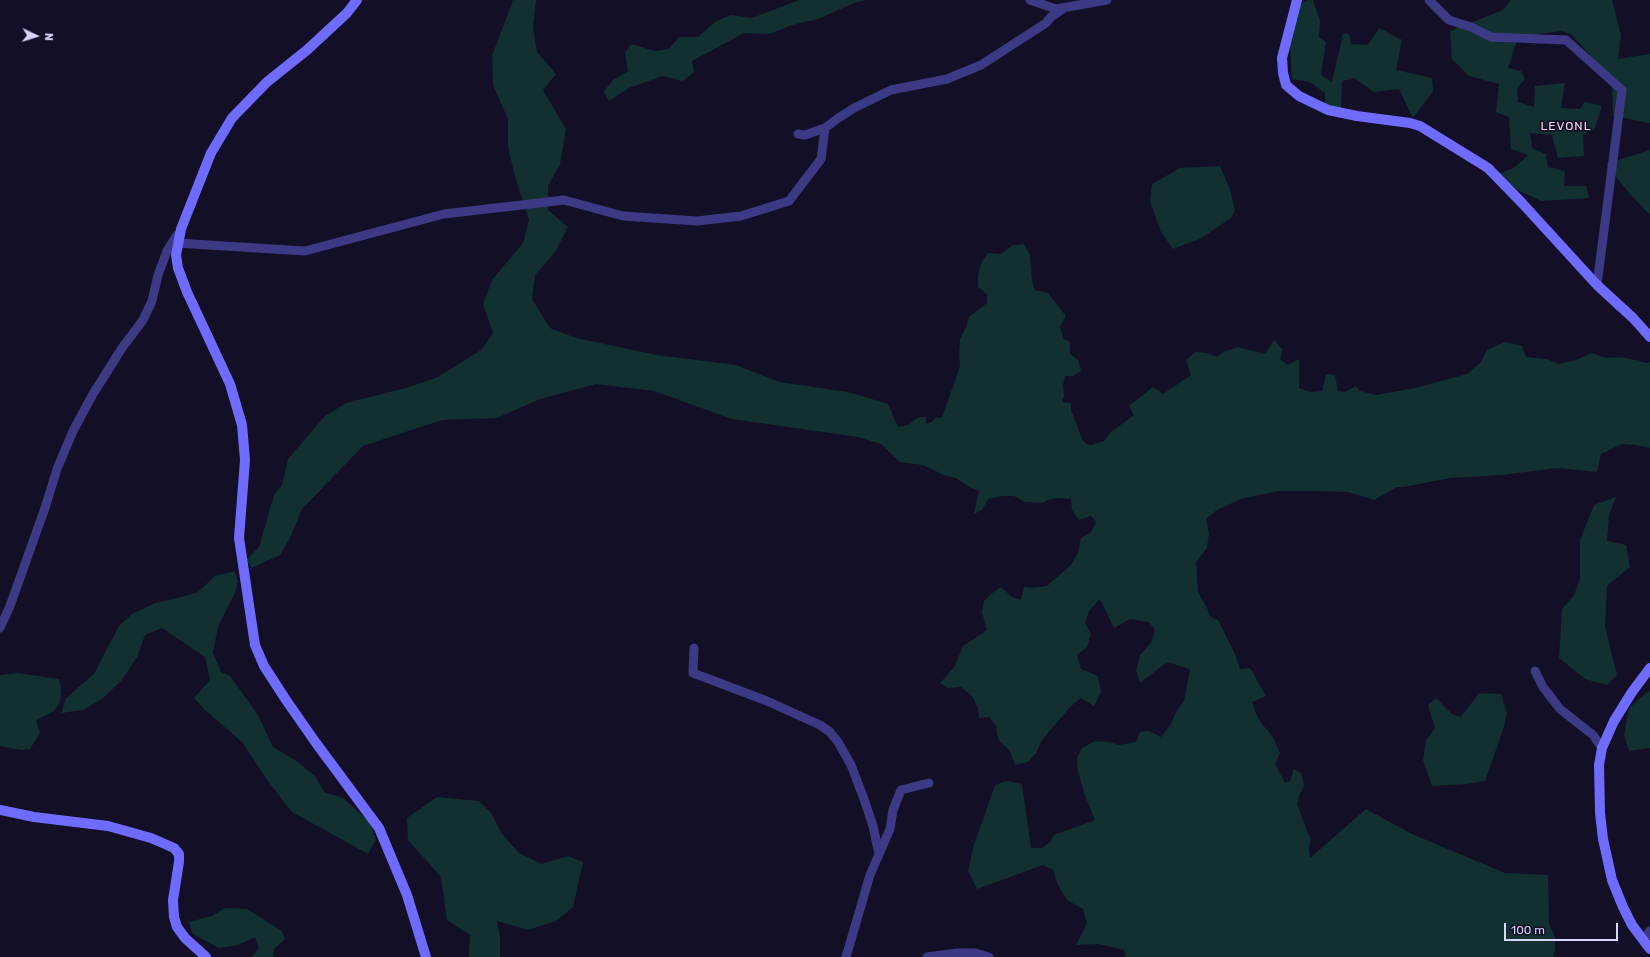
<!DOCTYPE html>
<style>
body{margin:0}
#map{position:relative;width:1650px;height:957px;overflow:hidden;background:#130f26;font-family:Rubik,sans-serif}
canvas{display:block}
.north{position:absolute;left:16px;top:16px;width:40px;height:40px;-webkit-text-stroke:3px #130f26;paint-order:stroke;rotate:94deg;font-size:11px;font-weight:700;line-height:16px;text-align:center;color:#d9d4ff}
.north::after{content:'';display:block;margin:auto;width:14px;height:18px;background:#d9d4ff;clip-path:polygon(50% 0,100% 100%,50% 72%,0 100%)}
.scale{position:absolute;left:1504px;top:923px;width:114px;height:18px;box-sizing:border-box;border:2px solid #d9d4ff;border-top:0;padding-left:5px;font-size:12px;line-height:14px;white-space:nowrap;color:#d9d4ff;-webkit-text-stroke:3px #130f26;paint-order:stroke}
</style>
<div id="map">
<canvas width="1650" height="957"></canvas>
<div class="north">N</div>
<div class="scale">100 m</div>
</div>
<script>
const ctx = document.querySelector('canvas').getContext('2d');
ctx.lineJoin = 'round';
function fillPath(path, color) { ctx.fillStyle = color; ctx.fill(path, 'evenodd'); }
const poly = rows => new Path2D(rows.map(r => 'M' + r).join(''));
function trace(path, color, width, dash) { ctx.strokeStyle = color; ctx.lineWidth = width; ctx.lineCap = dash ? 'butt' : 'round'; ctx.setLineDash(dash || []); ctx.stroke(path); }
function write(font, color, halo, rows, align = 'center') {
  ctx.font = font + ' Rubik,sans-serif'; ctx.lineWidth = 3.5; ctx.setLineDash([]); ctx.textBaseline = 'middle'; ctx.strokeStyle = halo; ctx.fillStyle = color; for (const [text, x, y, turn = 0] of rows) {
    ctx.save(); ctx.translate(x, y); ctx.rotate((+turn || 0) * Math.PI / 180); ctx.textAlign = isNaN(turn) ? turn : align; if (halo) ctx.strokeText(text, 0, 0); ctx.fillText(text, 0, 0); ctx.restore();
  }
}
fillPath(poly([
 [513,0,536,0,533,27,537,52,556,74,543,90,566,129,560,164,548,186,548,210,568,227,555,252,535,275,532,299,550,328,576,338,657,355,736,365,779,382,848,392,888,404,898,427,909,425,914,420,921,417,926,417,926,424,932,422,935,418,942,417,960,367,959,354,960,339,966,327,969,317,987,303,987,294,978,287,978,275,982,261,988,253,1001,254,1013,245,1024,244,1030,255,1032,281,1035,290,1048,293,1066,316,1060,327,1064,339,1070,342,1070,354,1078,360,1081,371,1073,376,1065,376,1063,385,1064,396,1062,402,1071,403,1071,410,1082,439,1086,444,1091,445,1104,441,1111,432,1134,415,1129,406,1153,387,1163,394,1191,375,1186,360,1195,352,1207,353,1217,357,1223,352,1238,347,1265,354,1274,340,1283,350,1280,359,1288,365,1299,359,1299,388,1311,392,1322,391,1326,374,1335,375,1338,391,1345,392,1356,386,1360,391,1376,395,1415,388,1467,374,1481,362,1487,350,1505,342,1522,346,1526,357,1547,359,1559,364,1576,360,1592,353,1606,358,1622,357,1646,363,1650,362,1650,448,1636,445,1622,444,1601,454,1597,472,1557,468,1502,475,1450,478,1404,487,1397,487,1374,500,1348,492,1313,491,1279,491,1241,499,1217,510,1206,519,1209,533,1207,548,1196,562,1198,592,1207,608,1210,616,1218,620,1235,654,1240,669,1250,668,1266,696,1252,702,1256,714,1262,724,1273,737,1280,753,1275,764,1285,783,1290,781,1294,769,1301,773,1304,786,1299,796,1297,804,1307,831,1311,838,1309,849,1310,858,1366,809,1412,834,1505,873,1548,875,1549,924,1555,937,1555,950,1553,957,1126,957,1124,950,1098,944,1076,945,1087,923,1083,909,1067,900,1057,883,1053,870,1043,865,977,889,968,871,973,848,995,785,1006,781,1022,784,1031,848,1042,848,1050,842,1054,835,1095,820,1084,793,1078,771,1077,758,1082,748,1095,741,1109,742,1119,745,1136,742,1140,732,1149,731,1161,737,1171,724,1176,712,1184,701,1190,669,1167,662,1140,683,1136,671,1140,655,1151,643,1155,630,1149,622,1130,619,1114,628,1100,599,1089,611,1085,623,1091,634,1087,647,1077,655,1081,669,1098,676,1101,692,1094,706,1081,698,1070,707,1042,740,1036,753,1028,762,1015,765,1010,751,999,740,997,735,996,726,989,717,979,718,978,709,973,697,961,687,948,688,940,683,955,666,963,646,987,630,982,612,984,601,991,594,1001,587,1012,597,1021,600,1024,587,1032,588,1047,586,1071,565,1078,553,1081,538,1091,532,1096,522,1091,516,1079,520,1072,510,1071,499,1059,498,1048,500,1043,503,1025,502,1014,496,1002,496,988,499,982,510,974,514,979,491,969,487,956,478,944,475,923,465,900,462,881,444,858,437,732,419,654,391,596,384,540,399,497,418,442,420,363,446,302,509,290,538,280,555,252,568,246,560,259,547,274,495,282,485,288,459,325,416,346,403,406,388,438,377,481,350,493,333,483,304,492,280,523,243,529,220,516,180,508,147,508,119,493,85,492,56],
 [799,0,866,0,854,3,818,19,792,25,770,34,744,33,692,61,694,72,683,81,662,76,629,88,609,101,604,91,613,80,628,71,625,53,631,44,655,51,669,49,679,37,698,37,715,22,730,15,752,18],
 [1309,0,1313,0,1320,21,1319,37,1326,42,1321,75,1332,82,1343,34,1349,34,1351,44,1368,45,1379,28,1402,40,1396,70,1432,78,1433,91,1413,118,1399,89,1374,92,1354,78,1342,81,1341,109,1325,107,1325,93,1310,82,1292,79,1290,46,1290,9],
 [1511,0,1612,0,1621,35,1618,59,1650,54,1650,123,1613,116,1612,86,1595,61,1572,35,1561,31,1518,37,1508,68,1521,71,1525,79,1517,88,1518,102,1534,107,1535,86,1565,83,1561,108,1580,109,1585,102,1602,106,1594,130,1583,134,1584,156,1558,158,1552,135,1530,133,1532,148,1546,154,1548,167,1565,171,1564,186,1586,186,1589,198,1542,201,1517,190,1499,174,1515,167,1528,155,1511,149,1509,117,1496,112,1499,84,1469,76,1452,59,1450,31,1503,10],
 [1650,150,1650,213,1648,213,1629,193,1606,164],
 [1220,166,1230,190,1235,210,1231,218,1200,239,1173,249,1161,232,1150,202,1152,184,1180,168],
 [1616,497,1609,515,1607,541,1626,545,1630,567,1607,586,1605,626,1617,675,1607,685,1585,679,1559,658,1562,609,1574,595,1580,579,1580,540,1594,505],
 [235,571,238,581,235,593,218,626,213,653,221,672,230,676,258,715,273,747,298,762,315,776,324,792,343,798,370,822,376,840,368,854,292,812,267,780,243,743,205,710,194,698,210,680,205,657,162,628,145,635,137,657,121,681,102,699,83,710,61,713,66,698,94,674,119,626,132,614,155,603,182,597,198,592,215,576],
 [18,673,59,679,61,688,60,703,53,712,36,720,40,733,30,749,21,750,0,746,0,675],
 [1650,691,1650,748,1629,751,1624,735,1629,708,1646,693],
 [1479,693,1501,694,1507,713,1504,727,1485,781,1466,784,1432,786,1423,760,1426,741,1435,728,1428,705,1436,698,1452,714,1461,717],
 [437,797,479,801,491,813,502,834,519,853,542,864,568,856,583,862,573,907,556,921,528,930,497,921,500,937,500,957,469,957,470,935,447,920,441,877,408,840,407,818],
 [225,908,247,909,282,931,285,939,274,949,273,957,252,957,259,948,255,937,238,945,219,948,193,934,189,922,212,916]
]), '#12302f');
trace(poly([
 [1030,0,1056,9,1107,0],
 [1429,0,1449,20,1471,27,1491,37,1566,40,1622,90,1597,285],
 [798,134,805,135,825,128,837,119,854,108,891,90,947,79,981,65,1046,23,1051,17,1064,8],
 [177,243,305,251,444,214,564,200,623,216,697,221,741,216,789,201,821,159,825,128],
 [0,628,10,606,45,508,57,469,73,431,93,394,122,348,143,320,152,301,158,275,167,251,177,235],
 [694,648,693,673,767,701,820,725,830,732,838,742,851,765,864,799,873,826,879,854],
 [1535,671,1543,687,1560,709,1593,735,1602,748],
 [1644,939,1650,931],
 [846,957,870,875,890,829,893,810,901,790,929,783],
 [927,957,957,953,975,953,989,957]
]), '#3d3a85', 9);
trace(poly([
 [357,0,347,13,307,50,267,82,232,118,211,153,181,229,176,255,178,268,187,292,230,384,242,425,245,460,239,538,255,645,264,666,286,700,316,743,379,828,407,895,426,957],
 [1297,0,1282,58,1283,73,1286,85,1299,96,1328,110,1357,116,1410,123,1420,126,1488,168,1522,203,1597,285,1633,318,1650,337],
 [1650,668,1632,692,1614,721,1602,748,1599,765,1600,813,1603,839,1612,880,1623,907,1632,925,1650,949],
 [0,810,34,817,108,826,151,838,174,848,179,854,179,862,173,900,174,917,177,927,185,938,206,957]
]), '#6f6bff', 10);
ctx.letterSpacing = '1px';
write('12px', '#ffd6f0', '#130f26', [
 ["LEVONL",1566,127]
]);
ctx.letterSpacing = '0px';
</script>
